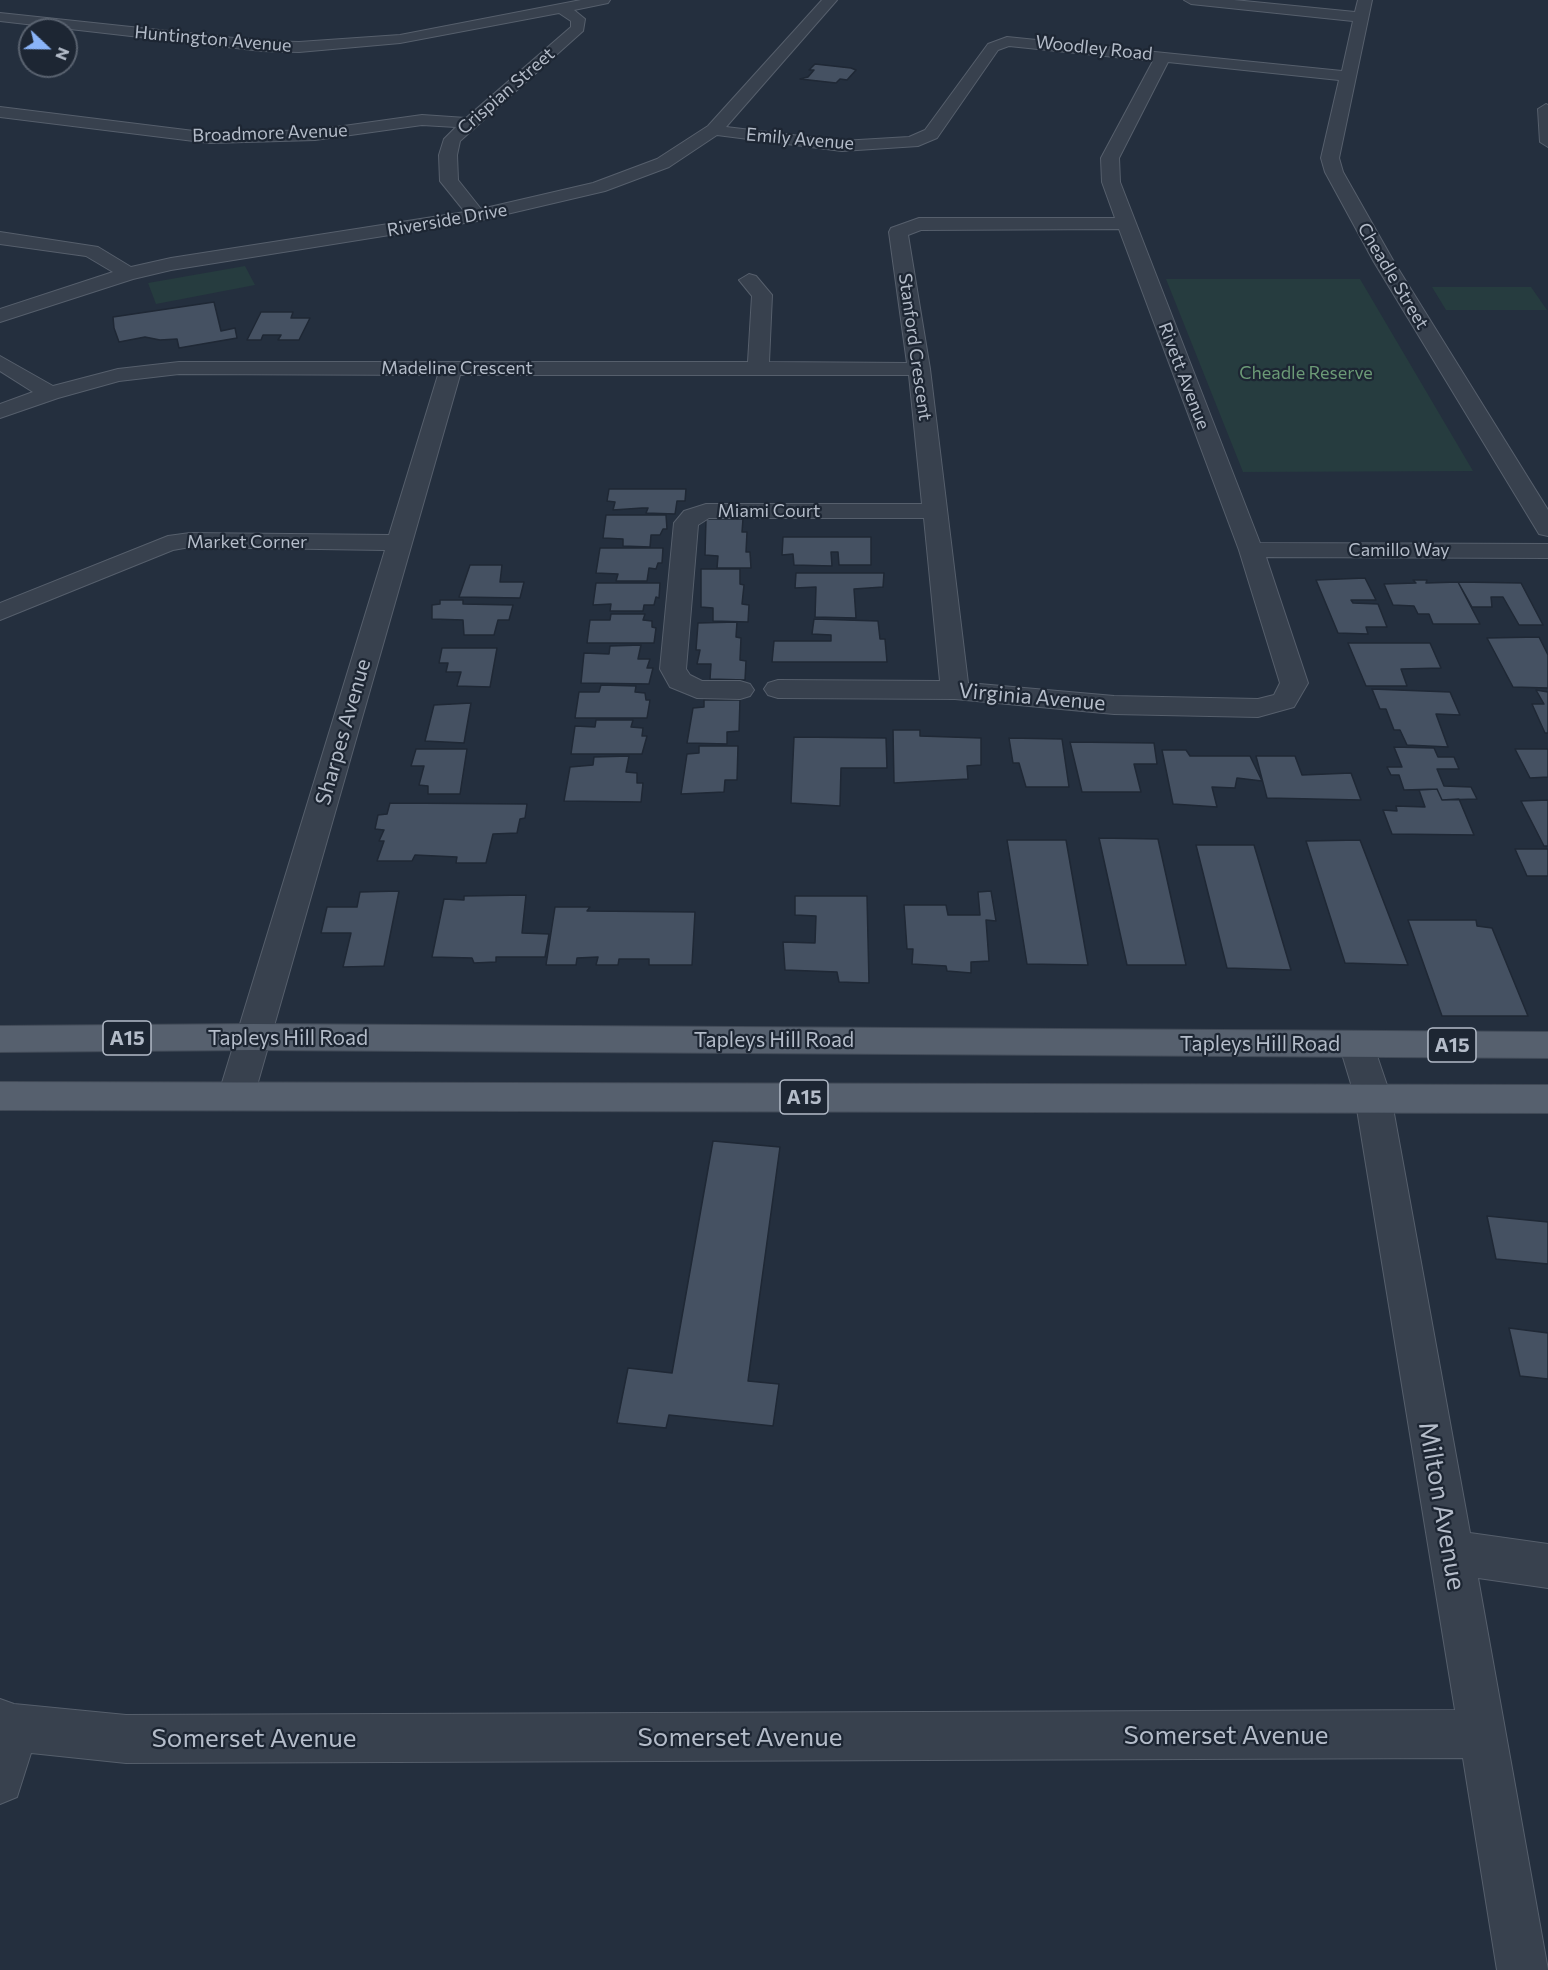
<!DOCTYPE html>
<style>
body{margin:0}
#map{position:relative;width:1548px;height:1970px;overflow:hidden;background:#242f3e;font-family:Commissioner,sans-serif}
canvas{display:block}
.north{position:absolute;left:18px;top:18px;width:60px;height:60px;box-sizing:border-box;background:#1d2633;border:2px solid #59626f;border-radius:50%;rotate:112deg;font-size:16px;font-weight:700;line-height:24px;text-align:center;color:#b4bcc9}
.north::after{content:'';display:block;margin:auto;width:21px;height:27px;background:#8ab4f8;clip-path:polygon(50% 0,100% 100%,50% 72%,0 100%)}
</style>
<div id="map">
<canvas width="1548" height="1970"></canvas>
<div class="north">N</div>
</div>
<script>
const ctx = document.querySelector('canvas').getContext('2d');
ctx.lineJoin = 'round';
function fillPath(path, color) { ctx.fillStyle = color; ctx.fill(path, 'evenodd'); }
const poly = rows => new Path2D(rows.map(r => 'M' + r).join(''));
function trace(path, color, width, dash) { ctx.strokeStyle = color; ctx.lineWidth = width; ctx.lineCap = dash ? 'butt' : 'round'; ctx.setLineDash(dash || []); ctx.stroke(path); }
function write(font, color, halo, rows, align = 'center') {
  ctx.font = font + ' Commissioner,sans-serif'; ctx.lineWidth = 4.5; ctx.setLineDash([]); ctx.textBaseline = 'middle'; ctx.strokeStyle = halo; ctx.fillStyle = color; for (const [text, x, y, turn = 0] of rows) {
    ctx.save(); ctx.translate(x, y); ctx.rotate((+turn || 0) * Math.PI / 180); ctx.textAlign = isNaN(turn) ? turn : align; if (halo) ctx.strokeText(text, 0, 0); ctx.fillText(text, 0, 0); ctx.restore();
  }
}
fillPath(poly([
 [245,266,255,285,156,304,148,283],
 [1166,279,1360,279,1473,471,1243,472],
 [1432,287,1531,287,1547,310,1446,310]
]), '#263c3f');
const building = poly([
 [815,64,851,68,856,70,847,80,840,79,836,83,800,79,808,77,814,70,809,70,815,64],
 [214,302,221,331,235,328,237,338,179,348,177,339,160,340,145,337,119,342,114,328,113,317,214,302],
 [261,312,293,312,291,318,310,318,299,340,278,340,281,335,263,335,261,340,247,340,261,312],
 [609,489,686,489,685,501,677,501,675,514,646,513,648,508,642,508,613,510,615,502,607,501,609,489],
 [606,515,666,515,667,529,663,529,660,535,651,535,650,547,623,546,623,539,603,538,606,515],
 [706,519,743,519,742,532,747,532,746,552,750,552,751,568,717,568,718,556,705,555,706,519],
 [783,537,871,537,871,565,839,565,838,552,831,552,832,566,794,565,793,554,782,555,783,537],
 [600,548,663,548,662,563,658,563,656,569,649,568,647,581,616,581,618,574,596,573,600,548],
 [470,565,502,565,500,582,524,582,520,598,459,597,470,565],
 [701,569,740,569,740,584,744,585,742,604,749,605,748,622,713,621,713,608,701,607,701,569],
 [796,573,884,573,883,587,854,589,856,618,815,617,816,587,795,588,796,573],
 [1365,578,1376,600,1351,600,1353,603,1378,604,1387,627,1366,627,1368,634,1338,633,1316,580,1365,578],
 [1413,580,1427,580,1426,583,1458,582,1480,624,1433,624,1429,614,1418,614,1414,606,1393,605,1384,584,1416,583,1413,580],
 [1458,582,1521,583,1543,625,1519,625,1503,597,1491,597,1492,607,1472,607,1458,582],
 [596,583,660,583,659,598,656,597,654,605,644,605,643,611,610,611,611,604,593,605,596,583],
 [440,600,463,600,463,604,513,605,509,620,498,620,494,635,464,635,463,620,432,619,432,605,440,604,440,600],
 [611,614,645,614,643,620,652,621,652,627,656,628,654,643,587,643,590,620,610,620,611,614],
 [814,619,878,621,880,639,885,639,887,662,772,662,774,641,831,641,831,635,812,634,814,619],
 [737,622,736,637,741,638,740,660,746,661,745,680,710,679,711,664,697,664,700,650,696,650,698,623,737,622],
 [1539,637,1548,655,1548,688,1513,687,1487,638,1539,637],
 [1348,643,1430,643,1441,668,1401,669,1407,686,1366,686,1348,643],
 [641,645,638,659,650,659,647,668,653,668,649,684,581,683,584,653,609,654,610,646,641,645],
 [442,648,497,648,490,687,457,686,461,672,446,672,448,663,439,663,442,648],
 [601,685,636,686,635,692,645,693,646,700,650,700,647,718,575,718,579,692,599,692,601,685],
 [1372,689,1450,692,1460,715,1436,714,1448,747,1407,745,1400,730,1394,730,1386,709,1380,709,1372,689],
 [1536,690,1548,692,1548,733,1545,733,1532,704,1544,704,1536,690],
 [704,700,740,700,739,731,727,732,727,744,687,743,693,708,704,707,704,700],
 [471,703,464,743,425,741,434,705,471,703],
 [596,720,633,720,631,727,643,728,642,736,647,736,642,754,571,754,575,726,595,727,596,720],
 [893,730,920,730,920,736,981,738,981,765,967,766,968,779,894,783,893,730],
 [794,737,886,738,887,768,841,768,840,806,791,803,794,737],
 [1009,738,1062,739,1069,787,1026,787,1019,763,1013,763,1009,738],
 [1070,742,1154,743,1157,764,1134,764,1141,792,1082,792,1070,742],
 [699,746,738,746,737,780,725,780,724,792,681,794,687,754,699,753,699,746],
 [1394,747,1434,748,1438,757,1454,757,1459,769,1437,769,1444,786,1471,787,1477,799,1442,800,1437,789,1404,790,1399,775,1391,775,1387,767,1402,767,1394,747],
 [416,749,467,749,460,794,428,794,428,786,419,785,424,766,411,766,416,749],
 [1515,749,1548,749,1548,777,1530,778,1515,749],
 [1162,750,1186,750,1190,756,1250,756,1262,781,1237,778,1235,788,1212,787,1217,807,1173,804,1162,750],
 [629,756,626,772,637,773,637,783,643,783,641,802,564,801,570,767,593,765,594,757,629,756],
 [1256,756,1295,756,1302,775,1351,773,1361,800,1267,798,1256,756],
 [1437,789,1442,800,1459,799,1474,835,1392,834,1383,810,1397,811,1396,806,1425,807,1419,790,1437,789],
 [1548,800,1548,846,1544,846,1521,801,1548,800],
 [390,803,527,804,525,818,520,819,517,833,493,834,486,863,456,863,457,857,415,855,412,861,377,861,384,841,379,841,384,830,375,829,378,815,387,814,390,803],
 [1099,838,1158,839,1186,965,1127,965,1099,838],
 [1007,840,1066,840,1088,965,1027,964,1007,840],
 [1360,840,1408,965,1345,963,1306,841,1360,840],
 [1196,845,1254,845,1291,970,1227,968,1196,845],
 [1515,849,1548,849,1548,876,1527,876,1515,849],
 [399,891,384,966,343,967,351,933,321,933,327,907,357,907,360,892,399,891],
 [991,891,996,921,986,920,989,961,971,962,971,973,947,971,946,966,912,964,913,949,907,949,904,905,946,905,948,915,980,915,978,892,991,891],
 [526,895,522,933,549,934,545,957,496,957,496,962,474,963,472,958,432,957,444,899,464,900,464,896,526,895],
 [795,896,867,896,869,983,839,982,837,972,785,970,783,942,815,943,816,916,795,915,795,896],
 [555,907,590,907,587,911,695,912,692,965,649,965,649,959,619,959,618,965,596,965,598,957,577,958,576,965,546,965,555,907],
 [1408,920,1476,920,1477,926,1492,928,1528,1016,1442,1016,1408,920],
 [713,1141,780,1147,748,1381,779,1384,773,1426,669,1415,666,1428,617,1423,628,1368,672,1373,713,1141],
 [1487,1216,1548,1222,1548,1264,1496,1259,1487,1216],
 [1509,1328,1548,1333,1548,1379,1520,1376,1509,1328]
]);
fillPath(building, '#455162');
trace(building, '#1f2835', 1.5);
const minor = poly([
 [581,0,610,0,608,3,574,10,585,19,583,31,460,141,457,155,458,180,481,209,593,183,657,159,708,126,822,0,837,0,726,127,842,141,909,137,925,130,988,44,1007,37,1342,71,1353,21,1191,4,1184,0,1234,0,1355,12,1358,0,1372,0,1339,158,1343,172,1394,262,1548,510,1548,536,1539,534,1536,529,1374,262,1325,172,1321,158,1339,80,1168,62,1119,158,1120,182,1260,543,1548,544,1548,558,1266,557,1308,683,1294,707,1258,717,1114,714,955,699,778,698,768,695,764,689,768,683,778,680,940,681,924,518,709,518,698,525,686,669,690,675,702,681,740,681,750,684,754,690,750,696,740,699,697,698,670,687,660,669,674,523,684,511,706,504,922,504,909,375,460,375,254,1096,248,1106,236,1110,224,1106,218,1096,385,550,190,547,173,550,0,620,0,603,168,536,190,533,389,535,438,375,179,374,119,381,58,398,0,418,0,404,33,392,0,371,0,356,53,386,118,369,179,362,748,362,752,296,739,280,749,274,756,276,772,295,769,362,907,363,889,232,891,228,919,218,1115,218,1102,182,1101,158,1153,61,1009,46,998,50,937,138,918,146,842,151,717,135,669,167,605,191,477,221,171,270,133,279,0,322,0,309,113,272,86,256,0,244,0,232,98,247,131,267,171,258,465,212,440,181,439,155,444,139,456,127,422,125,315,140,210,143,0,117,0,107,210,133,315,130,422,115,466,118,571,27,571,21,559,13,400,43,299,52,262,51,0,21,0,13,262,41,299,42,400,35,581,0],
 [1119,229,1239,550,1280,683,1274,695,1258,699,1114,696,968,683,930,369,908,235,921,230,1119,229],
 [1546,104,1548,105,1548,147,1540,142,1538,109,1546,104],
 [1356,1031,1368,1035,1373,1044,1391,1097,1470,1533,1548,1544,1548,1588,1478,1578,1548,1970,1497,1970,1463,1758,126,1763,31,1753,17,1797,0,1804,0,1699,14,1704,126,1715,1455,1710,1355,1097,1339,1044,1344,1035,1356,1031]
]);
const major = poly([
 [253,1024,1548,1032,1548,1058,253,1050,0,1052,0,1026,253,1024],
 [0,1082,1548,1085,1548,1113,0,1110,0,1082]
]);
trace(minor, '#565f6c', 2);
trace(major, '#414a57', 2);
fillPath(minor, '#38414e');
fillPath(major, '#56606e');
write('18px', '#b4bcc9', '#1d2633', [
 ["Huntington Avenue",213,39,5],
 ["Woodley Road",1094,48,6],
 ["Crispian Street",506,91,-41],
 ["Broadmore Avenue",270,133,-2],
 ["Emily Avenue",800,139,5],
 ["Riverside Drive",447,220,-10],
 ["Cheadle Street",1393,276,59],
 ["Stanford Crescent",915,347,82],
 ["Madeline Crescent",457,368],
 ["Rivett Avenue",1184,376,69],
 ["Miami Court",769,511],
 ["Market Corner",247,542],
 ["Camillo Way",1399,550]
]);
write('18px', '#6b9a76', '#1d2633', [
 ["Cheadle Reserve",1306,373]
]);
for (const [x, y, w] of [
 [127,1038,48],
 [1452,1045,48],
 [804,1097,48]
]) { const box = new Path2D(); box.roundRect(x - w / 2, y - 17, w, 34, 4.5); ctx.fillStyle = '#1d2633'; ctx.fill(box); trace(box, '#b4bcc9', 1.5); }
write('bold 20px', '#b4bcc9', null, [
 ["A15",127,1038],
 ["A15",1452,1045],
 ["A15",804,1097]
]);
write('21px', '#b4bcc9', '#1d2633', [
 ["Virginia Avenue",1032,697,5],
 ["Sharpes Avenue",343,732,-74],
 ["Tapleys Hill Road",288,1038],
 ["Tapleys Hill Road",774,1040],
 ["Tapleys Hill Road",1260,1044]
]);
write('26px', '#b4bcc9', '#1d2633', [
 ["Milton Avenue",1442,1506,80],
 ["Somerset Avenue",1226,1735],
 ["Somerset Avenue",740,1737],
 ["Somerset Avenue",254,1738]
]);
</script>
